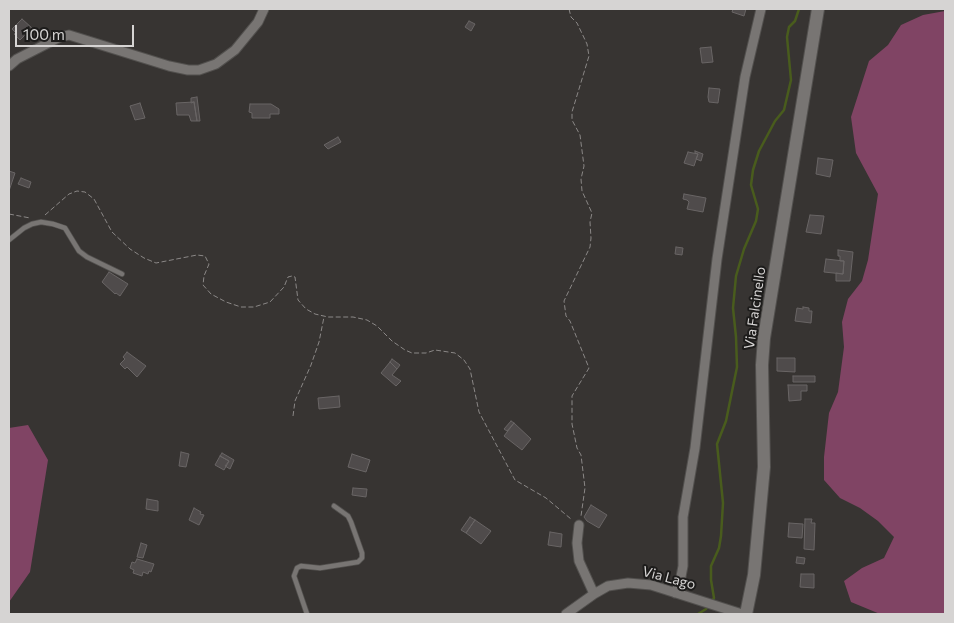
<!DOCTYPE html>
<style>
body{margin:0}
#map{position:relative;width:954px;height:623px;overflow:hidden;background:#373432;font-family:Commissioner,sans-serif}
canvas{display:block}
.frame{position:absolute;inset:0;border:10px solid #d6d4d3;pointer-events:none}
.scale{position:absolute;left:15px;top:25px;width:119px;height:22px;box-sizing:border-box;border:2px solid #d6d4d3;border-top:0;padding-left:6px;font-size:15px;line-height:18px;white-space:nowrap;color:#d6d4d3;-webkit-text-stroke:4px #1d1c1b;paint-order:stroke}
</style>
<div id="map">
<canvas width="954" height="623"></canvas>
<div class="frame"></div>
<div class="scale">100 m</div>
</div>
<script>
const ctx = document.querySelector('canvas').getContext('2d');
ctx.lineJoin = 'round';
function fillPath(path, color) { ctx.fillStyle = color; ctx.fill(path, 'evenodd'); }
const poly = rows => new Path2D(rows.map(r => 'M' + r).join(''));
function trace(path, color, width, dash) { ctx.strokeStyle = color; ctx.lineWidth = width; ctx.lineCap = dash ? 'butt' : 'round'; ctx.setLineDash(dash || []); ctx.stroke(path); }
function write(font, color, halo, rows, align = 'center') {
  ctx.font = font + ' Commissioner,sans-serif'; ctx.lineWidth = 4; ctx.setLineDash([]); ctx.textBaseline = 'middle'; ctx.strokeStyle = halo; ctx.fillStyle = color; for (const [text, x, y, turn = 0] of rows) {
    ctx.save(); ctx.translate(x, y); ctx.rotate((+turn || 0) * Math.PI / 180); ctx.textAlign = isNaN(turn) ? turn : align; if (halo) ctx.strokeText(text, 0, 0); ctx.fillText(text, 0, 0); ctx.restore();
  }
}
fillPath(poly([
 [945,11,945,614,880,614,851,602,844,581,862,568,884,558,894,537,878,521,860,508,840,498,824,480,824,457,829,413,838,392,844,347,842,322,848,299,862,281,868,260,878,194,856,153,851,117,869,61,888,45,901,25,923,15],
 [28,425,48,460,30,572,9,602,9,428]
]), '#804464');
trace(poly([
 [698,614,706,609,714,598,711,580,711,566,719,548,721,536,723,503,717,444,726,421,737,367,736,337,733,308,736,276,744,249,756,221,758,209,751,185,753,170,759,151,775,121,784,110,791,80,787,37,789,27,795,21,799,9]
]), '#495c1d', 2.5);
const building = poly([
 [733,9,746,9,744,16,732,12,733,9],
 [22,19,32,28,20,40,14,34,16,33,12,29,22,19],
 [469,21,475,24,471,31,465,27,469,21],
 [711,47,713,62,702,63,700,48,711,47],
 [709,88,720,89,718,103,709,102,708,97,709,88],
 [197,97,200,121,197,121,194,102,191,103,191,98,197,97],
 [194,102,197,121,191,121,189,115,177,115,176,103,194,102],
 [140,103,145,118,135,120,130,106,140,103],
 [250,104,271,104,279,109,279,114,270,114,270,118,252,118,252,113,249,112,250,104],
 [338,137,341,142,328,149,324,145,338,137],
 [695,151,703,154,701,161,696,159,698,154,695,153,695,151],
 [688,152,698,154,694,166,684,163,688,152],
 [818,158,833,160,830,177,816,174,818,158],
 [9,171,15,173,9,191,9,171],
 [21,178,31,182,29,188,18,184,21,178],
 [684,194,706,198,703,212,687,209,689,202,687,200,683,199,684,194],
 [810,215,824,216,821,234,806,232,810,215],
 [676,247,683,248,682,255,675,254,676,247],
 [838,250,853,252,850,281,836,281,836,273,843,274,844,261,840,261,840,256,838,256,838,250],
 [826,259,844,261,843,274,824,272,826,259],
 [109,272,128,284,120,296,116,293,115,294,102,282,109,272],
 [803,307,809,308,809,311,812,311,811,323,795,321,797,308,803,309,803,307],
 [127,352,146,366,137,377,127,367,125,369,120,364,125,359,123,357,127,352],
 [777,358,795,358,795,372,777,371,777,358],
 [392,359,400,365,397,369,390,362,392,359],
 [390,362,397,369,392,375,401,381,396,386,381,373,390,362],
 [793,376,815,376,815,382,793,382,793,376],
 [788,385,807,385,807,391,801,391,801,400,789,401,788,385],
 [339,396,340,407,319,409,318,398,339,396],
 [511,421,514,423,507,431,504,429,511,421],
 [514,423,531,439,522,450,504,436,514,423],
 [181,452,189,454,186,467,179,466,181,452],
 [222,453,234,460,230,469,225,466,229,461,220,456,222,453],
 [352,454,370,460,366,472,348,467,352,454],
 [220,456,229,461,224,470,215,465,220,456],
 [353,488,367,489,366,497,352,495,353,488],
 [147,499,158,501,158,511,146,509,147,499],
 [591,505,607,515,599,528,587,521,584,517,591,505],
 [194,508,201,512,200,514,204,515,199,525,189,520,194,508],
 [470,517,475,520,466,533,461,530,470,517],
 [805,519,812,519,811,523,815,523,814,550,804,549,805,519],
 [475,520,491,531,481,544,466,533,475,520],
 [789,523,803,524,802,538,788,537,789,523],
 [550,532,562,534,561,547,548,545,550,532],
 [141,543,147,545,143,558,137,557,141,543],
 [797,557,805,558,804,564,796,563,797,557],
 [137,559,154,564,151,572,149,571,148,574,143,572,142,576,133,573,134,570,130,568,132,562,135,563,137,559],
 [801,574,814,574,814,588,800,587,801,574]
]);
fillPath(building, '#4f4b4b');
trace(building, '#696565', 1);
const lane = poly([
 [9,240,24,228,32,224,41,222,53,224,65,228,79,251,87,257,122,274],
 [307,614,294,576,297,568,301,566,320,568,358,562,362,558,362,553,351,522,348,516,334,506]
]);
const street = poly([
 [9,66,17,59,60,37,69,35,169,66,188,70,199,70,216,64,235,50,258,22,264,9],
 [579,525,577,543,579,561,594,594],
 [675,593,680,582,683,566,683,517,695,448,717,259,745,77,761,9],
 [566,614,594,594,608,586,628,583,651,585,742,614]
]);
const secondary = poly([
 [746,614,754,575,764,467,762,365,764,338,818,9]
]);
trace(lane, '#52504e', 6);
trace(street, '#52504e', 11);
trace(secondary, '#52504e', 14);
trace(poly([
 [569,9,571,17,577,23,587,44,589,56,572,112,572,120,580,135,584,166,581,179,582,191,592,213,590,222,591,238,590,247,564,301,566,316,570,321,589,368,572,396,572,424,577,448,581,455,585,488,581,516],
 [9,214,30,218],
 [45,215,69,194,77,191,85,192,94,199,112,232,130,249,144,258,156,263,197,255,205,256,209,264,204,276,203,285,211,294,226,302,241,307,254,307,270,302,284,287,288,277,292,276,295,277,298,300,306,309,315,314,328,317,353,317,367,320,377,326,392,341,405,350,412,353,426,353,435,350,455,353,464,360,470,369,479,412,515,480,546,498,571,519],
 [293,416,295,401,311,365,319,342,324,317]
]), '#8b8887', 1, [5, 2.5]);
trace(lane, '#787573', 4.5);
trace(street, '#787573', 9);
trace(secondary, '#787573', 12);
write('14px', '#d6d4d3', '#1d1c1b', [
 ["Via Falcinello",755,308,-82],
 ["Via Lago",669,578,15]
]);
</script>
